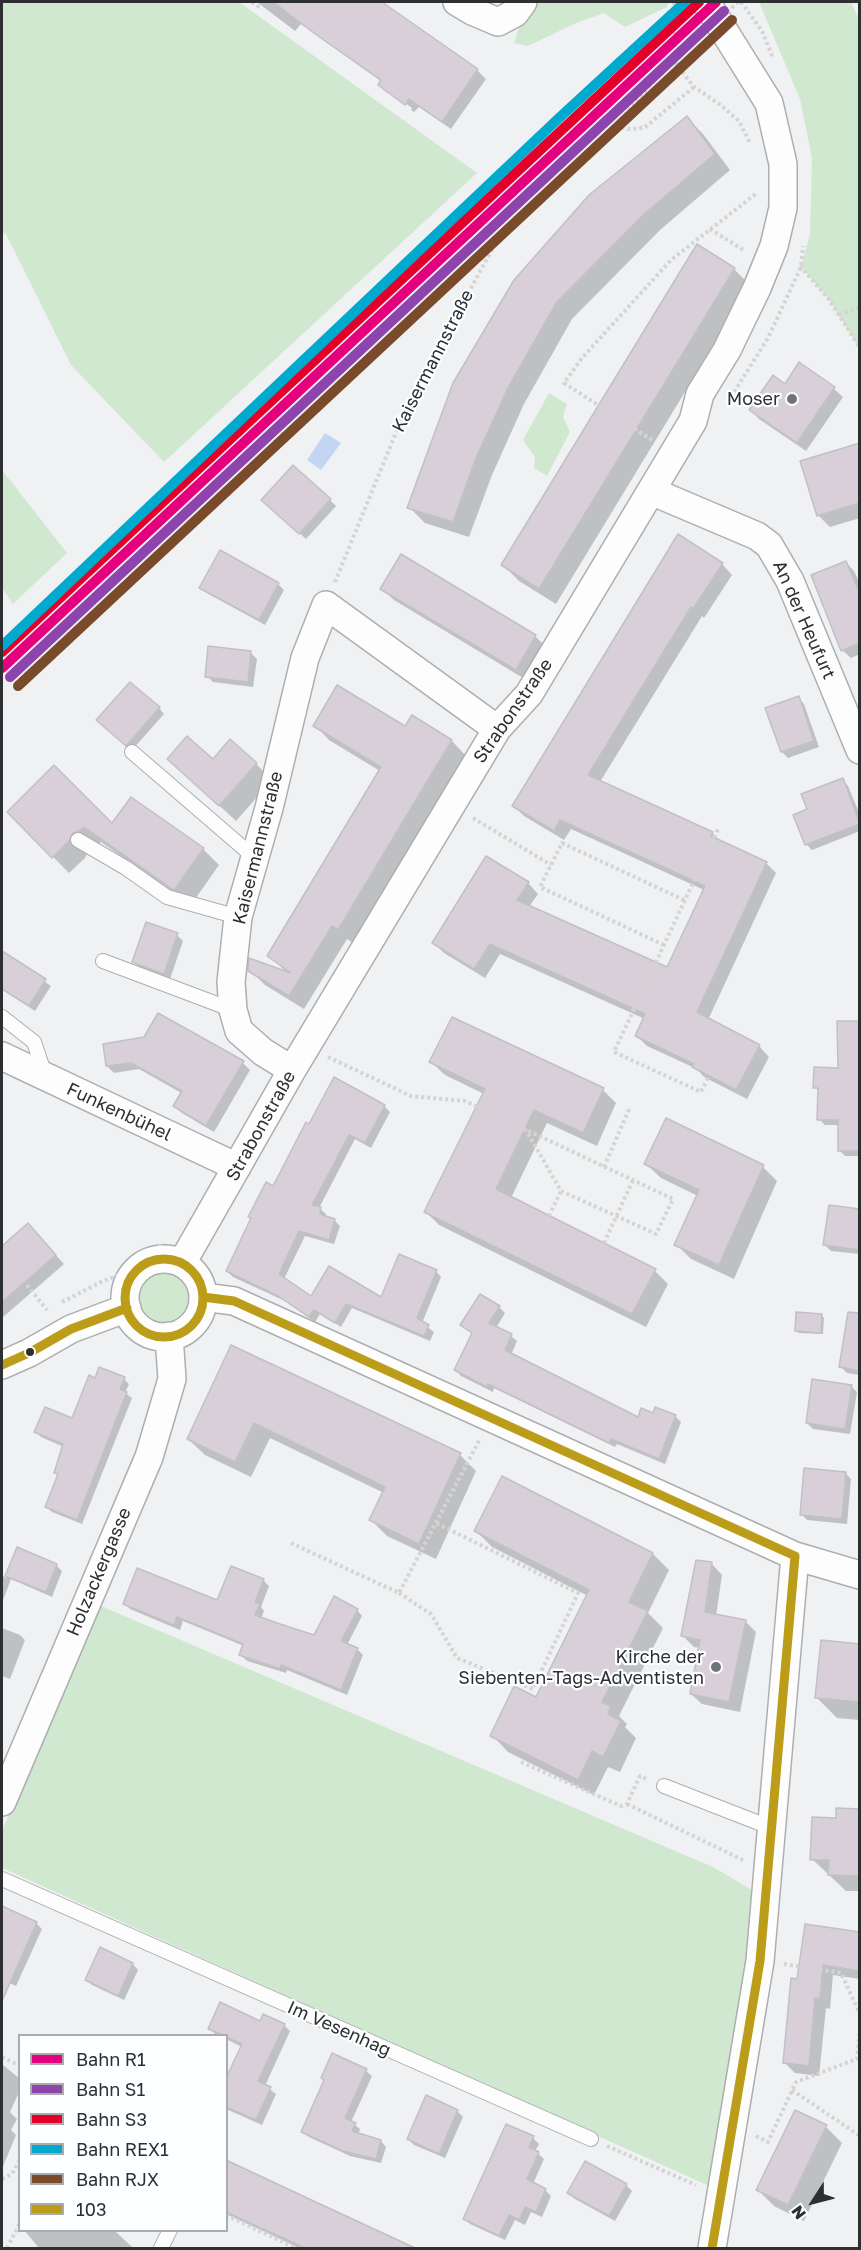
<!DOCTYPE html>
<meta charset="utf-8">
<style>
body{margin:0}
#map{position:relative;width:861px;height:2250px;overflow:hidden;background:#eff1f3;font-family:"Golos Text",sans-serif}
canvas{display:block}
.frame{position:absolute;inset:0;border:3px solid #2e2f30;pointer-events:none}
.legend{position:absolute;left:18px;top:2034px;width:210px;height:198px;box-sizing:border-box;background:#fdfeff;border:2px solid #aaabac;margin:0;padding:8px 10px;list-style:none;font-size:18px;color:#2e2f30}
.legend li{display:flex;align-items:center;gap:12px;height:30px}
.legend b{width:30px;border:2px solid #aaabac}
.north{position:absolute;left:783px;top:2172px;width:60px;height:60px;-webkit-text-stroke:4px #fdfeff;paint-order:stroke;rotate:234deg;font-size:16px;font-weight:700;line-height:24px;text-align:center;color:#2e2f30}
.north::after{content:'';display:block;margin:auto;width:21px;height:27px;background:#2e2f30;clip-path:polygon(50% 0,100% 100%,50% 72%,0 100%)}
</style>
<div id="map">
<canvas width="861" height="2250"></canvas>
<div class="frame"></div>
<ul class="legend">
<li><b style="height:8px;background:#e5007d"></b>Bahn R1</li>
<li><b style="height:8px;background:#8e44ad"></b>Bahn S1</li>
<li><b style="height:8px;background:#e4002b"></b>Bahn S3</li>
<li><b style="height:8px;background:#00a9ce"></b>Bahn REX1</li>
<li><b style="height:8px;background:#7a4b2a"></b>Bahn RJX</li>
<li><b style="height:8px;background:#bb9d1a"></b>103</li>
</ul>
<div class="north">N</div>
</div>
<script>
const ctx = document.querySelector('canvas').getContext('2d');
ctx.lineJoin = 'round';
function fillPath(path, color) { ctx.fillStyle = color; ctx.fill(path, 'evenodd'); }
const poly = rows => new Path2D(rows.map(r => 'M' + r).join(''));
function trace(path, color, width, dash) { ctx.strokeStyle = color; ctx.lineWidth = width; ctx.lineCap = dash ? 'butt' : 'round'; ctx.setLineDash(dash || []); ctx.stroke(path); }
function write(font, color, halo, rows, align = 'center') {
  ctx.font = font + ' "Golos Text",sans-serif'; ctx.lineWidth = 4.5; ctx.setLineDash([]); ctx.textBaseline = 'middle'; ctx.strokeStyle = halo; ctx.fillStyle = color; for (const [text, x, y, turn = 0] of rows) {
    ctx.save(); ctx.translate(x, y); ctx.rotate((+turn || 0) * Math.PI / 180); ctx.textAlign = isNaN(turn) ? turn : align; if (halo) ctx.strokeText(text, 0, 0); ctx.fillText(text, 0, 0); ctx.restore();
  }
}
fillPath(poly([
 [2,2,239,2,477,173,164,462,71,365,6,234,2,232],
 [537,2,669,2,667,7,625,27,604,13,576,23,528,46,514,43,519,28,537,8],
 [759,2,851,2,859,19,859,348,828,298,801,267,810,234,812,158,800,99],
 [549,393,567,404,563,417,570,432,547,476,534,468,535,457,523,440],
 [2,470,67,553,13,604,2,588],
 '139 1298a25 25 0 1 1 50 0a25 25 0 1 1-50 0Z',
 [101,1606,713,1867,752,1890,747,1958,709,2186,2,1868,2,1831,43,1733]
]), '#d0e8d0');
fillPath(poly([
 [325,433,341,443,321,470,307,460]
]), '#c2d6f4');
fillPath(poly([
 [257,2,377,2,477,70,486,79,451,129,419,107,414,112,411,110,412,108,387,90,387,93,380,85,382,82,301,24,295,31],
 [687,118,703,134,730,170,660,230,572,319,524,404,492,475,469,537,425,523,409,507],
 [734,269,750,285,556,604,519,581,503,565],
 [800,365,834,389,843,397,806,451,759,419,751,410,785,386],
 [860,445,860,518,830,527,818,515],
 [330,500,336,506,306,539,269,506],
 [846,562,854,571,860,584,860,654,851,658,842,650],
 [722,564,732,575,704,618,702,616,600,782,712,833,721,842,766,863,776,873,708,1020,759,1046,769,1057,747,1099,704,1077,697,1069,647,1046,637,1036,645,1019,500,954,485,978,444,953,434,943,528,883,538,894,529,907,668,969,704,890,571,829,564,840,524,816,514,806],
 [278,584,284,590,265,625,207,593,201,588],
 [382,589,535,636,547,648,528,681,394,600],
 [251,653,257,659,253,687,213,682,207,676],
 [798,698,804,704,819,747,788,758,782,752,767,709],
 [159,708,164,714,132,750,104,726],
 [413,718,452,741,466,756,353,943,347,939,304,1009,265,985,250,970,286,972,269,955,380,771,329,740,315,725,406,728],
 [169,759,256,764,272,780,236,821],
 [843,780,848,786,860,815,860,831,812,850,806,844,808,810],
 [9,812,113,825,203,849,219,865,191,905,101,842,96,847,89,848,85,858,69,873],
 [177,935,183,941,170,979,140,968,134,962],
 [2,953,51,986,35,1011,2,989],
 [159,1015,243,1063,250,1070,214,1132,182,1113,174,1106,183,1094,139,1069,114,1073,107,1066,145,1039],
 [860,1023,860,1156,845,1156,839,1150,840,1125,825,1125,819,1119,819,1091,815,1087,839,1070],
 [431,1062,603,1090,616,1103,597,1146,547,1123,511,1198,655,1271,668,1284,646,1327,439,1225,425,1211,484,1094,445,1075],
 [334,1079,384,1106,390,1112,371,1148,355,1139,319,1208,326,1214,326,1217,334,1220,340,1226,334,1244,305,1236,284,1279,312,1298,382,1299,436,1271,441,1277,422,1323,434,1332,430,1341,352,1308,341,1327,320,1314,315,1322,285,1301,233,1277,227,1271],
 [646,1164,763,1167,777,1181,734,1279,691,1259,676,1244,698,1196,661,1178],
 [860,1211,860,1254,831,1251,825,1245],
 [28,1225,64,1264,2,1318,2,1248],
 [499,1307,505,1313,496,1328,511,1336,517,1341,511,1355,638,1419,653,1415,675,1416,681,1422,665,1464,617,1444,615,1447,494,1388,493,1392,461,1376,456,1370,473,1334,462,1325],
 [821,1315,824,1318,823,1334,799,1333,797,1331],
 [860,1345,860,1375,847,1373,841,1367],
 [232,1347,460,1455,476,1471,436,1559,387,1536,371,1520,384,1493,270,1438,251,1477,205,1455,188,1439],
 [124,1379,129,1384,125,1393,132,1398,82,1524,52,1512,47,1507,59,1476,56,1472,64,1447,41,1437,36,1431,72,1420],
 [851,1386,857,1392,850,1434,813,1429,807,1423],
 [845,1473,851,1479,847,1524,807,1520,801,1514],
 [502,1478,653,1554,669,1570,648,1613,663,1628,619,1716,627,1724,625,1727,636,1738,620,1772,608,1767,594,1795,508,1752,492,1735,537,1699,588,1596,492,1547,476,1531],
 [18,1549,56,1565,62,1571,52,1597,11,1579,2,1603,2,1575,6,1578],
 [712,1564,722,1575,716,1616,745,1621,756,1632,740,1712,702,1704,691,1694,700,1648,694,1647,683,1636],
 [232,1568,264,1581,269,1586,261,1607,264,1611,261,1619,315,1637,357,1610,362,1616,347,1645,357,1649,363,1655,347,1695,287,1670,286,1673,247,1661,241,1655,244,1646,183,1621,180,1630,130,1609,125,1604,217,1602],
 [2,1628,20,1635,25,1640,10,1679,2,1676],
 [860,1646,860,1720,837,1718,817,1698],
 [860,1810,860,1891,846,1891,812,1859,837,1819],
 [2,1907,36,1923,42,1929,16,1986,2,1980],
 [860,1934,860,1979,833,1975,830,2009,826,2008,819,2076,795,2073,784,2062,798,1980],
 [133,1964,138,1970,124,2000,92,1985,87,1980],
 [261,2023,284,2025,290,2031,265,2086,276,2094,262,2125,226,2109,226,2082,242,2047,226,2039,226,2036,216,2035,210,2029],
 [2,2064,20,2079,20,2090,10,2112,17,2119,11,2130,16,2135,2,2169],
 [366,2071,372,2076,351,2122,360,2129,358,2135,381,2141,386,2147,381,2163,350,2156,309,2137,303,2132],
 [457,2111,463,2117,445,2158,414,2145,408,2139],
 [826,2127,842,2143,804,2221,774,2206,757,2189],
 [533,2138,539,2144,535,2151,544,2159,533,2184,545,2190,551,2196,542,2217,531,2212,525,2225,515,2220,505,2240,470,2224,464,2218],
 [226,2161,411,2248,299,2248,226,2214],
 [626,2185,632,2191,615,2221,575,2199,569,2193],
 [24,2230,114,2230,133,2248,39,2248]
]), '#0003');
const building = poly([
 [273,2,382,2,478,69,442,122,409,99,405,105,378,85,381,80,318,36,273,2],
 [687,116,715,154,644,214,556,303,508,388,476,458,453,522,407,508,453,383,514,280,589,195,687,116],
 [697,244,735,268,539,589,501,565,697,244],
 [799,362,835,387,797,443,749,410,773,375,785,384,799,362],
 [860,443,860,503,817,516,800,461,860,443],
 [293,465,331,499,299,534,261,500,293,465],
 [678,534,723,563,693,609,691,607,588,775,713,832,711,836,767,862,697,1012,760,1045,736,1090,692,1067,694,1064,635,1036,645,1014,490,944,474,969,432,943,486,856,529,882,517,900,667,967,705,886,560,820,554,831,512,806,678,534],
 [220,550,279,583,259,620,199,588,220,550],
 [401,554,536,635,516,670,380,589,401,554],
 [846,561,860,594,860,643,841,651,811,575,846,561],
 [208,646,251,651,248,682,205,677,208,646],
 [130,682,160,707,126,746,96,720,130,682],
 [337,685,405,726,412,715,452,740,338,930,332,926,289,996,248,971,249,958,291,973,267,956,381,767,313,726,337,685],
 [799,696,814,741,781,752,765,708,799,696],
 [187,736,213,759,230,739,257,763,219,806,167,759,187,736],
 [54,765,112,823,131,797,204,848,174,890,84,827,79,831,73,833,69,841,52,858,7,812,54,765],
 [843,778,860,824,805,845,793,815,807,809,801,794,843,778],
 [146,922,178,933,164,974,132,962,146,922],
 [2,951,46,979,29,1006,2,989,2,951],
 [158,1013,244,1061,206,1126,173,1106,182,1091,131,1063,106,1066,103,1044,144,1037,158,1013],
 [452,1017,604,1088,583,1133,534,1110,496,1189,656,1269,632,1314,424,1212,485,1089,429,1062,452,1017],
 [837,1021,860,1021,860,1151,838,1151,838,1120,817,1120,818,1088,813,1088,814,1067,838,1068,837,1021],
 [334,1077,385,1105,365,1143,349,1135,312,1205,321,1207,320,1214,335,1219,329,1240,299,1231,279,1274,311,1296,329,1266,381,1297,399,1254,437,1270,417,1318,429,1325,424,1336,346,1304,335,1323,314,1310,309,1317,278,1296,226,1271,251,1218,248,1217,266,1182,273,1186,306,1122,309,1124,334,1077],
 [666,1118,764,1165,719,1265,674,1245,699,1190,644,1164,666,1118],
 [829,1205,860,1209,860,1250,823,1245,829,1205],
 [28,1223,56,1255,2,1302,2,1246,28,1223],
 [480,1294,500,1306,489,1323,512,1334,505,1350,638,1417,641,1408,653,1413,655,1407,676,1415,659,1459,611,1439,609,1443,488,1384,487,1387,454,1370,472,1333,460,1325,480,1294],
 [796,1312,822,1314,821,1333,795,1331,796,1312],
 [848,1312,860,1313,860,1371,839,1367,848,1312],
 [231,1345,461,1453,419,1544,369,1520,385,1487,254,1423,235,1462,187,1439,231,1345],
 [99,1367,125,1377,120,1389,127,1392,77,1520,45,1507,58,1474,54,1473,63,1444,34,1432,45,1407,72,1418,89,1375,95,1378,99,1367],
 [812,1379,852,1385,845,1429,806,1423,812,1379],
 [804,1468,846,1472,842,1519,800,1515,804,1468],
 [502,1476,653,1553,629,1602,648,1611,602,1702,611,1706,608,1714,621,1721,603,1757,592,1751,578,1780,490,1736,514,1686,536,1697,589,1590,474,1531,502,1476],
 [17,1547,57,1564,46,1592,5,1576,17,1547],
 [696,1560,712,1562,705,1612,746,1620,729,1702,690,1694,700,1640,681,1636,696,1560],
 [231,1566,264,1579,255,1602,260,1604,255,1615,277,1623,314,1635,334,1596,358,1609,341,1641,358,1648,341,1690,281,1665,280,1669,239,1655,243,1644,177,1617,174,1625,123,1604,137,1568,217,1600,231,1566],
 [821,1640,860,1644,860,1702,815,1698,821,1640],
 [836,1808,860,1809,860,1876,828,1875,829,1860,810,1860,812,1817,836,1818,836,1808],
 [2,1906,37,1922,2,2001,2,1906],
 [805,1924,860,1932,860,1971,823,1965,820,1999,815,1998,809,2066,783,2063,791,1978,797,1979,805,1924],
 [100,1947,133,1963,118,1996,85,1980,100,1947],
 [220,2002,260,2021,263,2014,285,2024,258,2081,271,2087,256,2120,226,2107,226,2078,242,2044,226,2037,226,2036,208,2029,220,2002],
 [332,2053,367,2069,345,2118,356,2123,352,2131,381,2140,376,2159,343,2151,301,2132,324,2080,321,2078,332,2053],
 [426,2095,458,2110,439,2154,407,2139,426,2095],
 [795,2110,827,2125,788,2205,756,2190,795,2110],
 [506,2124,534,2136,529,2147,539,2152,527,2179,546,2189,536,2212,525,2207,519,2220,509,2215,499,2236,463,2219,506,2124],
 [226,2160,305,2197,415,2248,305,2248,263,2229,226,2212,226,2160],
 [585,2161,627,2184,609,2216,567,2193,585,2161]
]);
fillPath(building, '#d9cfd8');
trace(building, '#c0c1c2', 1.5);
const service = poly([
 [132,752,255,858],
 [78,840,126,868,167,897,238,917],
 [103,961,233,1010],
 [2,1017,34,1042,45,1075],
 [664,1786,772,1828],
 [2,1879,591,2139],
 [161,2248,170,2230]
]);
const minor = poly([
 [457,2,472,11,498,22,515,13,523,2],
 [651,491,757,536,769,545,790,581,860,750],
 [2,1056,237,1167],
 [292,1070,263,1052,239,1031,233,1010,231,982,238,917,269,808,305,658,326,605,497,729],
 '125 1298a39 39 0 1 1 78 0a39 39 0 1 1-78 0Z',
 [182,1263,292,1070,497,729,529,694,693,421,700,394,727,350,757,288,774,246,783,208,783,164,769,103,706,2],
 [203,1297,234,1301,795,1556,860,1575],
 [2,1365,29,1353,71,1329,127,1308],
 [2,1802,149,1457,172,1379,169,1336],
 [712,2248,760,1961,795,1556]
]);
trace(service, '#acaeaf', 16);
trace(minor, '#acaeaf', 30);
trace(poly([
 [252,2,262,9],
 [674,2,676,64,694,87,718,103,739,121,750,143],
 [741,2,762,31,773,58],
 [616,125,628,129,644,128,694,87],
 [710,229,745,251],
 [800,266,828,298,860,348],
 [839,315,860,307],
 [731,397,768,338,801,267,803,246],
 [652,440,564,383,582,358,671,260,757,193],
 [335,582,408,403,500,235,557,184,616,125,653,82],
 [473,818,551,865],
 [664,945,540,887,562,843,686,901],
 [328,1057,411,1096,465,1101,673,1199,656,1234,561,1191,526,1130],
 [708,1078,701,1092,614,1052,719,827],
 [604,1167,630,1107],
 [549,1216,561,1191],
 [604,1243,633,1180],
 [27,1285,47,1310],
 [62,1302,101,1282,142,1266,161,1245],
 [291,1543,399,1593,480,1439],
 [399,1593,431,1614,457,1658,533,1689,578,1593,436,1523],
 [521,1762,621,1806,627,1804,640,1776,647,1779],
 [627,1804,745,1861],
 [784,1964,841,1973,860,2014],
 [2,2057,20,2066],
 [792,2090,860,2136],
 [756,2136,768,2142,796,2082,857,2059,860,2031],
 [607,2146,696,2185],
 [2,2179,12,2174,20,2159],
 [226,2215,296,2248],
 [7,2248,20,2223]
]), '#d4d4d4', 4, [3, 3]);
trace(service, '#fdfdfd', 14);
trace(minor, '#fdfdfd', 27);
trace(poly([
 [653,82,738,2]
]), '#d4d4d4', 4, [3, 3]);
trace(poly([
 '125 1298a39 39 0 1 1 78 0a39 39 0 1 1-78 0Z',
 [203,1297,234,1301,795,1556],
 [2,1365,29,1353,71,1329,127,1308],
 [712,2248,760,1961,795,1556]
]), '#bb9d1a', 9);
trace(poly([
 [2,668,716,2]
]), '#e5007d', 10);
trace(poly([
 [10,677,724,11]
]), '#8e44ad', 10);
trace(poly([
 [2,652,699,2]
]), '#e4002b', 10);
trace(poly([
 [2,646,558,119,685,2]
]), '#00a9ce', 10);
trace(poly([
 [18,686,732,20]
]), '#7a4b2a', 10);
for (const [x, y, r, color] of [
 [792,399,6,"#727374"],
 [30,1352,5,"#2e2f30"],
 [716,1667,6,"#727374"]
]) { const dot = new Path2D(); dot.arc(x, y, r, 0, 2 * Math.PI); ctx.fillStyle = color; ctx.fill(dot); trace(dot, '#fdfeff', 2); }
write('18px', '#2e2f30', '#fdfeff', [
 ["Kaisermannstraße",433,361,-63],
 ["An der Heufurt",804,620,66],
 ["Strabonstraße",513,711,-55],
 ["Kaisermannstraße",258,848,-76],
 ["Funkenbühel",119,1112,25],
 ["Strabonstraße",261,1126,-61],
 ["Holzackergasse",99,1572,-67],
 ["Im Vesenhag",339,2029,24]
]);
write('18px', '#2e2f30', '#fdfeff', [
 ["Moser",780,399],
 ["Kirche der",704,1657],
 ["Siebenten-Tags-Adventisten",704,1678]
], 'right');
</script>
